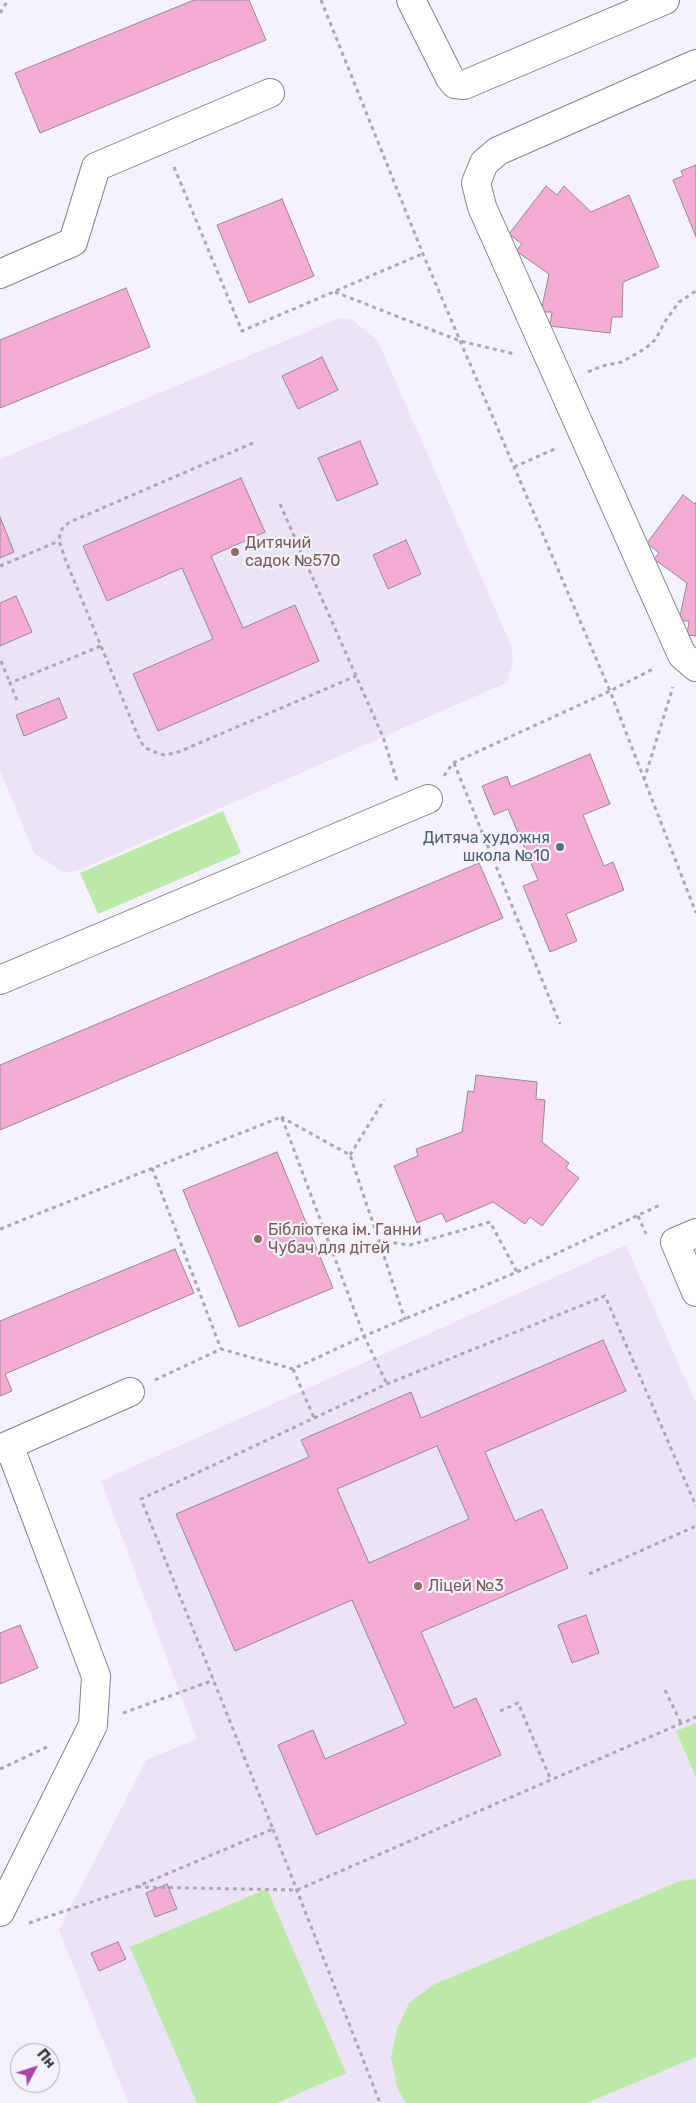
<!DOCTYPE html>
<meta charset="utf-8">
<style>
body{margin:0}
#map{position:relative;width:696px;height:2103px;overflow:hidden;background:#f6f2fd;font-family:Rubik,sans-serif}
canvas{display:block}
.north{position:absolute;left:10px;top:2043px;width:50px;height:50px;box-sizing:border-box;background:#f6f2fd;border:1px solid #aba8b0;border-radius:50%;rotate:50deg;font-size:14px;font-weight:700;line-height:20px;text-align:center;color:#3a383c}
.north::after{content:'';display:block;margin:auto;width:18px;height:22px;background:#ab46ab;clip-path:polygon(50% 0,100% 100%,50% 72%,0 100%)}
</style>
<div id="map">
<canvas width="696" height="2103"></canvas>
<div class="north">Пн</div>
</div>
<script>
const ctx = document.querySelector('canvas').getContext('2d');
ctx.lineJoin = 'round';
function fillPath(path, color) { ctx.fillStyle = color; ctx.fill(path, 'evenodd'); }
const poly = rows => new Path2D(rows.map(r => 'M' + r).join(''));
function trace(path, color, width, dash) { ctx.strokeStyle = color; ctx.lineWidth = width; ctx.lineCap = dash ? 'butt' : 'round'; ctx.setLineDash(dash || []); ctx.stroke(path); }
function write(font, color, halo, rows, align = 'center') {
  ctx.font = font + ' Rubik,sans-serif'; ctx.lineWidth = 4.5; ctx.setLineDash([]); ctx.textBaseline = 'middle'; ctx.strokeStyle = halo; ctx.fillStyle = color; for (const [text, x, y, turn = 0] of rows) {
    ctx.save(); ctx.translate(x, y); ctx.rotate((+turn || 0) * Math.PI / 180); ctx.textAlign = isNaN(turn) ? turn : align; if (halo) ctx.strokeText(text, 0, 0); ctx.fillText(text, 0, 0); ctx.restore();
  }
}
fillPath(poly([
 [340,318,353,320,378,341,511,645,513,660,508,682,82,869,65,873,34,853,0,770,0,459],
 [626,1245,696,1403,696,2103,128,2103,59,1930,146,1760,197,1739,101,1481]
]), '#ebe4f6');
fillPath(poly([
 [223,811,241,853,98,914,80,873],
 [696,1723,696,1777,676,1731],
 [696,1879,696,2057,587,2103,406,2103,398,2090,391,2057,397,2030,409,2003,433,1985,680,1881],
 [267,1889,346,2073,277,2103,197,2103,130,1947]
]), '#bde9a7');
const building = poly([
 [194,0,249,0,266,40,40,133,15,73,194,0],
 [696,165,696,237,673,180,683,176,681,171,696,165],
 [546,186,557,195,564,186,591,212,629,195,659,267,623,282,622,317,612,317,610,333,550,326,552,312,541,312,549,274,516,251,522,244,509,234,546,186],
 [282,199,314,276,249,303,217,225,282,199],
 [126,288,150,347,0,408,0,340,126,288],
 [322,357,338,390,298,409,282,376,322,357],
 [360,441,378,484,337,501,318,458,360,441],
 [241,478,265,532,211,556,243,628,295,605,319,661,158,731,133,674,213,639,182,568,107,601,83,546,241,478],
 [683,495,695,504,696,502,696,636,687,635,689,621,679,621,687,583,654,559,659,553,647,543,683,495],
 [0,517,14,552,0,558,0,517],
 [406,540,421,574,388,589,373,555,406,540],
 [16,596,32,632,0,646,0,603,16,596],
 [59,698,67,718,24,736,16,715,59,698],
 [590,754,610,804,583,815,604,866,613,862,624,890,566,914,577,941,550,952,523,886,538,880,508,809,494,815,482,786,507,776,511,787,590,754],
 [479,863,503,918,0,1130,0,1065,479,863],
 [476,1075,537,1082,536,1099,545,1100,542,1142,569,1163,566,1168,579,1178,542,1226,530,1217,525,1224,493,1202,446,1222,442,1213,417,1223,394,1166,418,1156,416,1149,462,1132,468,1091,474,1092,476,1075],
 [277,1152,333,1288,239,1327,183,1190,277,1152],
 [175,1249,194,1293,5,1374,12,1391,0,1396,0,1321,175,1249],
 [603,1340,626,1391,485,1452,515,1521,542,1509,568,1568,421,1632,454,1708,476,1698,501,1755,316,1835,278,1745,313,1730,325,1759,406,1724,352,1600,235,1651,176,1514,309,1457,301,1440,411,1392,421,1418,603,1340],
 [437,1446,469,1519,369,1563,337,1489,437,1446],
 [586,1615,599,1653,572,1663,558,1625,586,1615],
 [20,1625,38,1668,0,1684,0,1633,20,1625],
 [167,1884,177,1909,155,1917,146,1893,167,1884],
 [118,1942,126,1959,99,1971,91,1953,118,1942]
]);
fillPath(building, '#f5acd2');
trace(building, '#958a90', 1);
const minor = poly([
 [411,0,450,78,455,84,464,85,665,0],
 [696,64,498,151,484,163,476,183,482,207,682,655,696,667],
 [0,274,73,242,96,167,270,93],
 [0,980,428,799],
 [696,1233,675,1242,696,1292],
 [0,1449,130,1392],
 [0,1912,93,1725,96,1676,9,1445]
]);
trace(minor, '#87838d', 30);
trace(poly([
 [321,0,423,254,610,691,655,668],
 [0,13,8,0],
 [174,167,242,331,422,254],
 [335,292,460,341,515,354],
 [588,372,602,366,622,362,646,348,656,339,664,323,679,302,696,291],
 [253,443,70,522,63,527,60,534,59,541,66,561,138,736,144,747,152,751,164,755,176,753,356,676],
 [514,467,557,448],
 [280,504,383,737,397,781],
 [0,566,59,541],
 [1,661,10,683],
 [17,700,10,683,101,646],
 [454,763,560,1024],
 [444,776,453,763,610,691,696,913],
 [644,780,673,687],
 [281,1117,350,1155,379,1241,410,1245,490,1222,517,1272],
 [282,1118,364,1336,387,1384],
 [350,1155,384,1100],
 [152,1168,221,1349],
 [638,1216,646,1234],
 [0,1229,281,1117],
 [379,1241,405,1320],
 [293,1369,314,1418],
 [155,1380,221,1349,293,1369,364,1336,517,1272,660,1205],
 [589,1574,696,1526],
 [665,1690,681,1723],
 [500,1711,518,1703,551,1780],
 [123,1713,214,1680],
 [0,1769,49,1746],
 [273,1829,380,2103],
 [137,1887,297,1890,696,1717],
 [29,1923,136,1887,273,1829,141,1499,387,1384,605,1296,696,1506]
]), '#aba8b0', 3, [4, 4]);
trace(minor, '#fff', 28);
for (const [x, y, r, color] of [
 [235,552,5,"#8d6e63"],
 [560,847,5,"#5c6f8a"],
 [258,1239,5,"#8d6e63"],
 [418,1586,5,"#8d6e63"]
]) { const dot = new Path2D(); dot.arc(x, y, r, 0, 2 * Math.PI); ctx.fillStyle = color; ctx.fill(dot); trace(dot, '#f6f2fd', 2); }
write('16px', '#785e54', '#f6f2fd', [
 ["Дитячий",245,543],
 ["садок №570",245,561],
 ["Бібліотека ім. Ганни",268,1230],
 ["Чубач для дітей",268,1248],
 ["Ліцей №3",428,1586]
], 'left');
write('16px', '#4e5e75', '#f6f2fd', [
 ["Дитяча художня",550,838],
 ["школа №10",550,856]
], 'right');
</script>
